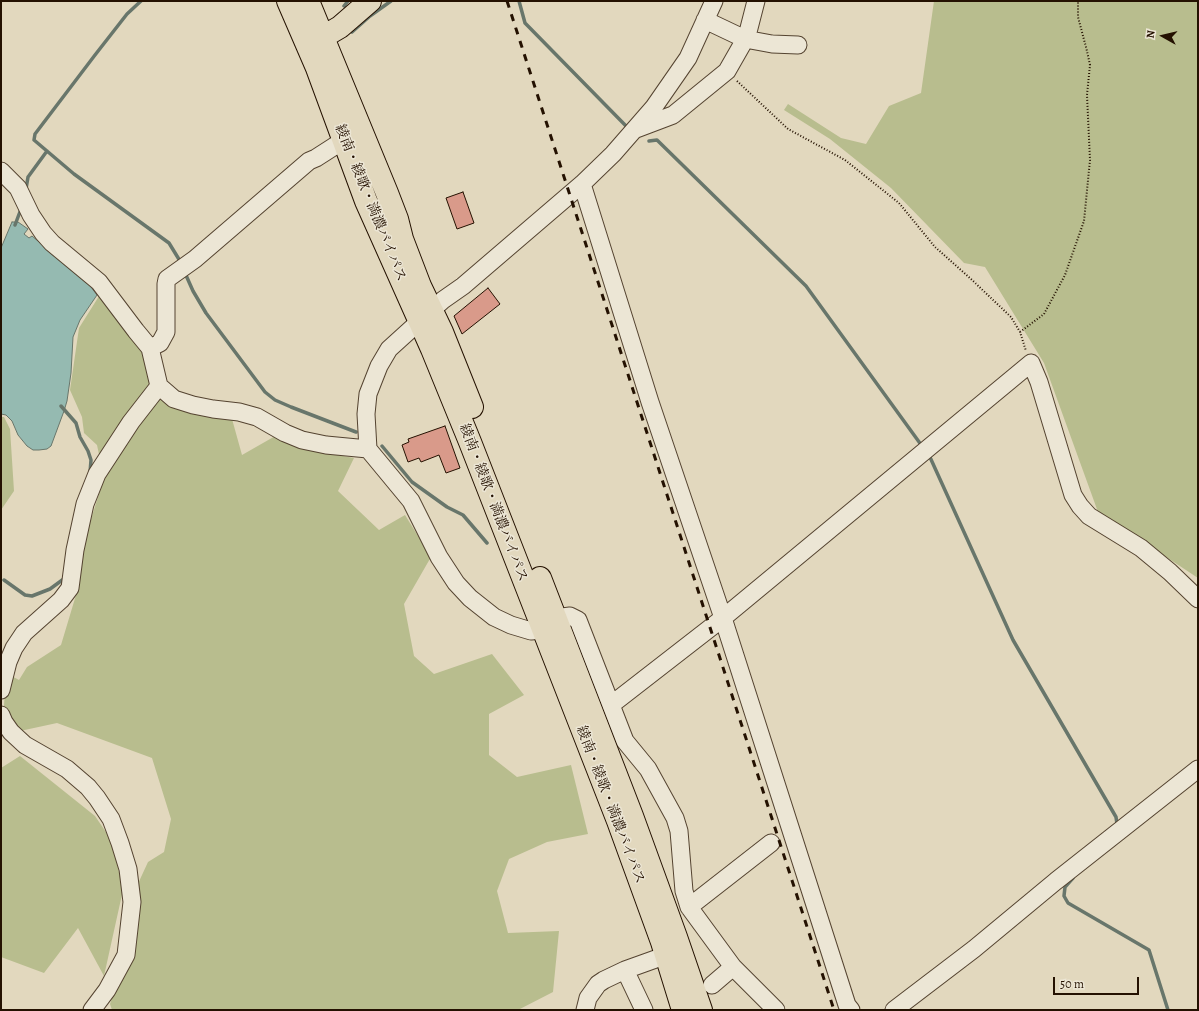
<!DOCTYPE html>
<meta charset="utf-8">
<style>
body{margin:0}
#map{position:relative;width:1199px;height:1011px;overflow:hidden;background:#e2d8be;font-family:Alegreya,serif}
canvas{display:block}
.frame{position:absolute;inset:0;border:2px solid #241101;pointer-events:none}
.north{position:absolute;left:1143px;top:16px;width:40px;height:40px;-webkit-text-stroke:3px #ece6d5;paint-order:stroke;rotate:278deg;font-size:11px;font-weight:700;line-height:16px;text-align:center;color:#241101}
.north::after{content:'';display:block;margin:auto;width:14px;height:18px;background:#241101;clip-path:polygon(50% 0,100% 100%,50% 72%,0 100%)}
.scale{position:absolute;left:1053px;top:977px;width:86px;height:18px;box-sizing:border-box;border:2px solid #241101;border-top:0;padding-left:5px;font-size:12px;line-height:14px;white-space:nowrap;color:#241101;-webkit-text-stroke:3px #ece6d5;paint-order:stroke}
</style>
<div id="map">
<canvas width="1199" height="1011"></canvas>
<div class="frame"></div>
<div class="north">N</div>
<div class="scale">50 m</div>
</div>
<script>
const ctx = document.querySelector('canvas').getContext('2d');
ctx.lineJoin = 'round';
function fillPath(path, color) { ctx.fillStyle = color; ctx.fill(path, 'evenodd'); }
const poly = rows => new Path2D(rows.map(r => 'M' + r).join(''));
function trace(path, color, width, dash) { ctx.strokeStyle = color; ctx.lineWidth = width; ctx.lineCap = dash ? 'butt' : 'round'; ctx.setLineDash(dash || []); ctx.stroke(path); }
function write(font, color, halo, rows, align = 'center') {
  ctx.font = font + ' Alegreya,"Noto Serif JP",serif'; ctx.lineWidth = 3; ctx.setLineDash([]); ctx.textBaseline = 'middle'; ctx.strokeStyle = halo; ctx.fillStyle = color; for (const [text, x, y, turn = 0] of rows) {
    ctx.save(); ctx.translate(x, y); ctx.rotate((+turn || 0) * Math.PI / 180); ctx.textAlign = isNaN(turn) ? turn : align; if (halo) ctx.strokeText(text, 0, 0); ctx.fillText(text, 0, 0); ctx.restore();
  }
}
fillPath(poly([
 [934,1,1198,1,1198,578,1098,512,1044,363,985,267,964,263,891,188,830,139,784,110,788,104,841,138,866,144,889,106,921,93],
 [101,293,141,347,151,388,232,419,242,455,277,435,299,448,354,458,338,491,379,530,405,515,431,557,404,604,414,656,434,674,492,654,524,695,489,714,489,755,517,777,571,765,588,834,547,842,509,859,497,891,508,933,559,931,553,992,518,1010,112,1010,110,1004,133,937,136,888,148,862,164,852,171,819,152,758,57,723,20,731,4,706,6,673,19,680,27,667,61,645,76,595,86,535,104,478,97,445,84,433,82,417,70,390,79,328],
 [1,417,4,417,10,429,14,491,1,510],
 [20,756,95,816,112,841,123,890,104,976,78,928,44,973,1,957,1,768]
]), '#b8bd8e');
const water = poly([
 [12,222,18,222,28,229,24,234,29,238,32,236,88,283,97,295,80,320,73,337,71,373,67,401,64,411,51,446,47,449,39,450,33,450,27,446,18,435,12,421,6,415,1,414,1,248,12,222]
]);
fillPath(water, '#95bab1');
trace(water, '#68766b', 1);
trace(poly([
 [141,1,127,14,95,55,35,134,34,140,74,174,169,243,180,261],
 [519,1,525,23,628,128],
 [344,6,348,1],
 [352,32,370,16,391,1],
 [649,141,657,140,806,286,922,446],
 [26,189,28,177,47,151],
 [15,225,21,209],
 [185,273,193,291,206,313,265,392,275,400,291,407,356,432],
 [61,406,76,423,80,437,88,451,91,460,90,473],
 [382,446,412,482,447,507,463,515,487,543],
 [929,455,1013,640,1116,817,1117,824],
 [4,580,25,595,32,596,50,589,65,578],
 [1073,878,1065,887,1064,896,1068,903,1149,950,1168,1010]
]), '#68766b', 3.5);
const building = poly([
 [463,192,474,223,457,229,446,198,463,192],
 [488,288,500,304,462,334,454,316,488,288],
 [445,426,460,468,446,473,439,455,421,462,419,458,408,462,402,445,409,442,408,439,445,426]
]);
fillPath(building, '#d99a8a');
trace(building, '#241101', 1);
const minor = poly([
 [705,20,745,39,772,44,798,45],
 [636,129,673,115,727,71,747,36,756,1],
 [1,171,18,188,31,215,43,233,52,243,99,282,136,331,150,348,159,386,174,399,193,405,213,409,239,412,257,417,285,433,302,440,326,445,368,449,411,501,439,557,456,583,470,598,494,617,511,625,531,631,543,630],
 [582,184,650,402,723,618,847,1005,851,1010],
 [150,348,160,343,166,332,166,284,167,279,195,259,309,161,316,158,344,140],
 [368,449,366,414,368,394,379,366,389,349,443,300,463,286,582,184,613,154,654,107,688,58,714,1],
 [555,618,570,616,578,620,625,741,648,769,675,818,679,831,684,891,689,907],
 [1,690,8,662,14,648,24,633,61,600,70,588,75,550,85,504,97,474,131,422,159,386],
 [611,705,723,618,1031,363,1039,382,1073,495,1080,506,1089,516,1141,548,1170,572,1198,599],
 [1,715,4,722,11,732,25,745,67,769,88,787,97,798,111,819,120,843,128,869,132,902,126,955,107,990,92,1010],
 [771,843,689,907,733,967,776,1010],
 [625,970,644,1010],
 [712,985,733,967],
 [585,1010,588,998,598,984,604,980,625,970,678,951],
 [894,1010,974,949,1056,881,1198,769]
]);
const highway = poly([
 [288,1,317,68,366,201,432,349,470,442,618,821,662,942,683,1010],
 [308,1,387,193,397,219,402,239,420,286,442,332,472,407],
 [310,41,323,37,340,27,370,1],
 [540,578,632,816,676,937,701,1010]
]);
trace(minor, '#544330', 19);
trace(highway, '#241101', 24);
trace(poly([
 [737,81,788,129,845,160,899,203,935,247,971,279,1011,317,1020,332,1026,351],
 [1020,332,1044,314,1065,275,1084,221,1090,160,1087,95,1090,65,1087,51,1078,17,1078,1]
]), '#241101', 2, [1, 2]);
trace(minor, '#ece6d5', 17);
trace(highway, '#e2d8be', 22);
trace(poly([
 [507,1,834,1010]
]), '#241101', 3, [7, 7]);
write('14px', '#241101', '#ece6d5', [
 ["綾南・綾歌・満濃バイパス",370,203,68],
 ["綾南・綾歌・満濃バイパス",493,503,69],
 ["綾南・綾歌・満濃バイパス",610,805,69]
]);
</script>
